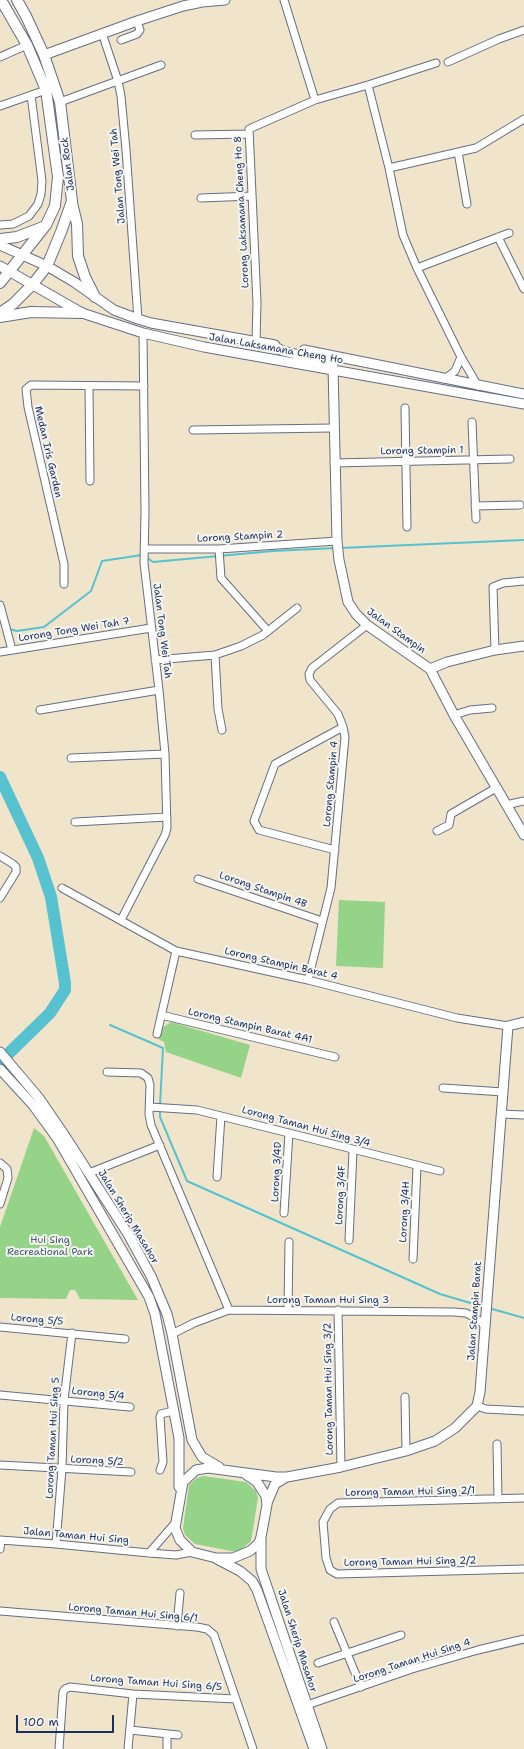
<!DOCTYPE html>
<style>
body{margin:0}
#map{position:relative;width:524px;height:1749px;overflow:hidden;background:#f0e4ca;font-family:"Shantell Sans",sans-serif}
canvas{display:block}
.scale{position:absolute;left:16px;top:1715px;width:98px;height:18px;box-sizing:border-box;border:2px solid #1b2f5e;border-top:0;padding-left:5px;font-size:12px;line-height:14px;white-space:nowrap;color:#1b2f5e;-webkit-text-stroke:3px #f6f6f2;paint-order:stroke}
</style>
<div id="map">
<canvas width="524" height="1749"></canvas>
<div class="scale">100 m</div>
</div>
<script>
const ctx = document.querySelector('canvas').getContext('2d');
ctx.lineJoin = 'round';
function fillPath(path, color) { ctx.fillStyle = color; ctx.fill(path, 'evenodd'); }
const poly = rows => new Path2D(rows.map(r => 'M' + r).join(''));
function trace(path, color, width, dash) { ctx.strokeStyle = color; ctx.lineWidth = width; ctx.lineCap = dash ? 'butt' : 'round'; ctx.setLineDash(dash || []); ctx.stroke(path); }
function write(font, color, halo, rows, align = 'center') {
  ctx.font = font + ' "Shantell Sans",sans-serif'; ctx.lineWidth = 4; ctx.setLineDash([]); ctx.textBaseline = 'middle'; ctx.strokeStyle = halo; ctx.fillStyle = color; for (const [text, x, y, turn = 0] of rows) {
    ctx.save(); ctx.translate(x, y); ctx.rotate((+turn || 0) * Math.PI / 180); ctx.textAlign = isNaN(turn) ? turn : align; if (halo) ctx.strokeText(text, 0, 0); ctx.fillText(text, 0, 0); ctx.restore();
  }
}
fillPath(poly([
 [339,900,385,902,383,968,336,966],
 [171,1022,250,1045,241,1078,166,1052,164,1042,158,1039,162,1028],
 [34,1128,44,1136,138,1300,80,1299,75,1290,70,1290,66,1299,0,1298,0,1227],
 [203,1476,246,1482,256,1491,258,1498,251,1541,241,1550,236,1552,195,1544,185,1535,183,1528,189,1485,197,1478]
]), '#95d389');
trace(poly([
 [340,548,524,540],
 [146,557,153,562,273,551,336,548],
 [9,629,17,631,44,627,91,591,102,561,142,555],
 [110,1025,163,1048,160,1105],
 [160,1110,160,1117,187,1181,440,1294,484,1307],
 [489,1308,524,1318]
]), '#56c2d0', 2);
trace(poly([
 [0,777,38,858,51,897,65,983,65,990,50,1013,0,1062]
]), '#56c2d0', 12);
const street = poly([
 [284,0,315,100],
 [102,33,118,81,121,96,126,150,138,319],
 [121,40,137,34,140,30,137,21],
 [0,57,27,45],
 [448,62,499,39,524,30],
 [368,85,389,168,403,235,417,268,509,233],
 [60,102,161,65],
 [0,106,46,90],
 [195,135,249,134],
 [458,152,467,204],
 [389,168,476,148,524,119],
 [201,198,252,196],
 [0,225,13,224,29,216,38,204,41,194,42,181,31,95],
 [498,237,524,289],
 [417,268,461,357,478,386],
 [256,341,257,303,249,129,315,100,368,85,436,63],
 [445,379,455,371,461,357],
 [89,386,90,481],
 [405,408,407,527],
 [472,422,476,519],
 [193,430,333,428],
 [334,463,510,459],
 [475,506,520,505],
 [144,549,219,549,337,541],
 [219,549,221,578,268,631],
 [64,584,64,564,28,407,26,389,31,385,144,386],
 [0,605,12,650],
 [495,650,493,587,503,583,524,581],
 [0,652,151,628],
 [215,655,218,709,222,730],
 [155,660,215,655,241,646,263,635,297,608],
 [40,710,159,690],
 [454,715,470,710,492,708],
 [71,758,165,754],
 [506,805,524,801],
 [75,822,167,817],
 [437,831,449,825,451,814,496,788],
 [335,850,259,830,254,821,275,764,343,727],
 [0,856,13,864,16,867,16,872,0,898],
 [198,879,322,921],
 [62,888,176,951,308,980,457,1018,508,1026],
 [121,920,165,835,167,828,165,754,159,690,144,563,145,512,143,333],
 [308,980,331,888,345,737,343,727,338,714,310,680,309,674,312,668,367,625],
 [161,1015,335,1057],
 [157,1034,176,951],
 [107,1072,141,1073,148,1078,150,1085,149,1114,151,1125,229,1310],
 [443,1088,503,1092],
 [150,1107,197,1110,440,1171],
 [501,1114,524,1115],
 [0,1163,7,1169,8,1178,0,1204],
 [89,1173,160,1145],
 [217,1177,221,1116],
 [284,1213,289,1133],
 [349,1240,353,1151],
 [413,1259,417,1166],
 [288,1310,289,1242],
 [338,1310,341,1467],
 [0,1327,125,1339],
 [172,1334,194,1323,229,1310,454,1312,466,1313,477,1319,485,1326],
 [0,1395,130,1407],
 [405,1397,406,1451],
 [477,1406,486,1409,524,1411],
 [497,1444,498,1499],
 [0,1465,131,1472],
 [160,1470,163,1462,160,1417,161,1414,173,1411],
 [524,1498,338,1503,330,1509,323,1522,326,1558,330,1570,337,1574,524,1569],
 [0,1540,56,1544,149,1553,176,1555,192,1552],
 [56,1544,62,1469,64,1400,72,1333],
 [0,1549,1,1540],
 [149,1553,176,1522],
 [0,1611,197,1627,207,1629,214,1635,253,1749],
 [334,1622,361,1687],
 [177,1626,180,1593],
 [318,1663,401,1635],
 [307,1705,412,1669,478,1650,524,1639],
 [130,1730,178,1735],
 [59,1749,63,1692,65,1689,70,1687,133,1694,236,1699],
 [128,1749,133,1694],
 [167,1749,167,1734]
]);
const secondary = poly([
 [44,55,137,21,183,6,202,2,225,0],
 [0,245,47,266,74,282,114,310,138,319,151,323,275,345],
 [0,266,82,313,143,333,204,347,524,404],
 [270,344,283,351,331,363,333,366,337,541,339,560,348,602,356,614,367,625,430,669,454,715,524,835],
 [304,350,524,394],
 [430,669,447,662,495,650,524,646],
 [0,1052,39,1098,63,1133,128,1234,151,1276,167,1314,172,1334,192,1440,202,1457,219,1467],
 [0,1069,33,1105,57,1138,149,1297,155,1314,179,1438,179,1487],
 [244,1473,257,1482,266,1496,267,1505,261,1537,259,1543,250,1551,233,1558,216,1558,192,1552,180,1540,175,1528,183,1482,196,1470,208,1468,276,1477,287,1477,341,1467,406,1451,435,1441,455,1428,477,1406,480,1392,508,1026,524,1022],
 [267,1503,275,1484,285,1478],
 [261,1539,261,1569,322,1749],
 [217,1559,240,1571,252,1581,257,1590,314,1749]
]);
const primary = poly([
 [72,203,77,224,78,256,85,277,95,297],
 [0,239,17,237,43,227],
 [0,283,46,225,55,206,58,177,46,90,27,45,1,0],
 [0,313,13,304,33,284,47,266,61,232,72,201,60,102,44,55,26,16,17,0],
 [0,317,31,312,82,313]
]);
trace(street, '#666e84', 9);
trace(secondary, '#666e84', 11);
trace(primary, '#666e84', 12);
trace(street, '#fff', 7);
trace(secondary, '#fff', 9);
trace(primary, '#fff', 10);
write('10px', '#1b2f5e', '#f6f6f2', [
 ["Jalan Rock",68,164,-97],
 ["Jalan Tong Wei Tah",118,176,-95],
 ["Lorong Laksamana Cheng Ho 8",242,212,-93],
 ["Jalan Laksamana Cheng Ho",276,349,10],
 ["Lorong Stampin 1",422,451,-1],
 ["Medan Iris Garden",48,452,77],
 ["Lorong Stampin 2",240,537,-3],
 ["Lorong Tong Wei Tah 7",74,630,-9],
 ["Jalan Tong Wei Tah",162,631,83],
 ["Jalan Stampin",396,631,36],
 ["Lorong Stampin 4",331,784,-85],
 ["Lorong Stampin 4B",263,890,19],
 ["Lorong Stampin Barat 4",281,964,13],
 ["Lorong Stampin Barat 4A1",250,1026,13],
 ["Lorong Taman Hui Sing 3/4",306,1127,15],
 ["Lorong 3/4D",277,1172,-87],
 ["Lorong 3/4F",341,1195,-87],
 ["Lorong 3/4H",405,1212,-87],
 ["Jalan Sherip Masahor",128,1217,59],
 ["Lorong Taman Hui Sing 3",328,1300],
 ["Jalan Stampin Barat",475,1311,-86],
 ["Lorong 5/5",37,1320,5],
 ["Lorong Taman Hui Sing 3/2",329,1389,-91],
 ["Lorong 5/4",98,1394,6],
 ["Lorong Taman Hui Sing 5",53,1438,-87],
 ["Lorong 5/2",97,1461,3],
 ["Lorong Taman Hui Sing 2/1",410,1492,-1],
 ["Jalan Taman Hui Sing",76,1536,5],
 ["Lorong Taman Hui Sing 2/2",410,1562,-1],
 ["Lorong Taman Hui Sing 6/1",133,1613,5],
 ["Jalan Sherip Masahor",297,1641,72],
 ["Lorong Taman Hui Sing 4",412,1661,-18],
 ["Lorong Taman Hui Sing 6/5",156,1683,4]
]);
write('10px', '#3a5869', '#f6f6f2', [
 ["Hui Sing",50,1240],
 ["Recreational Park",50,1252]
]);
</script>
